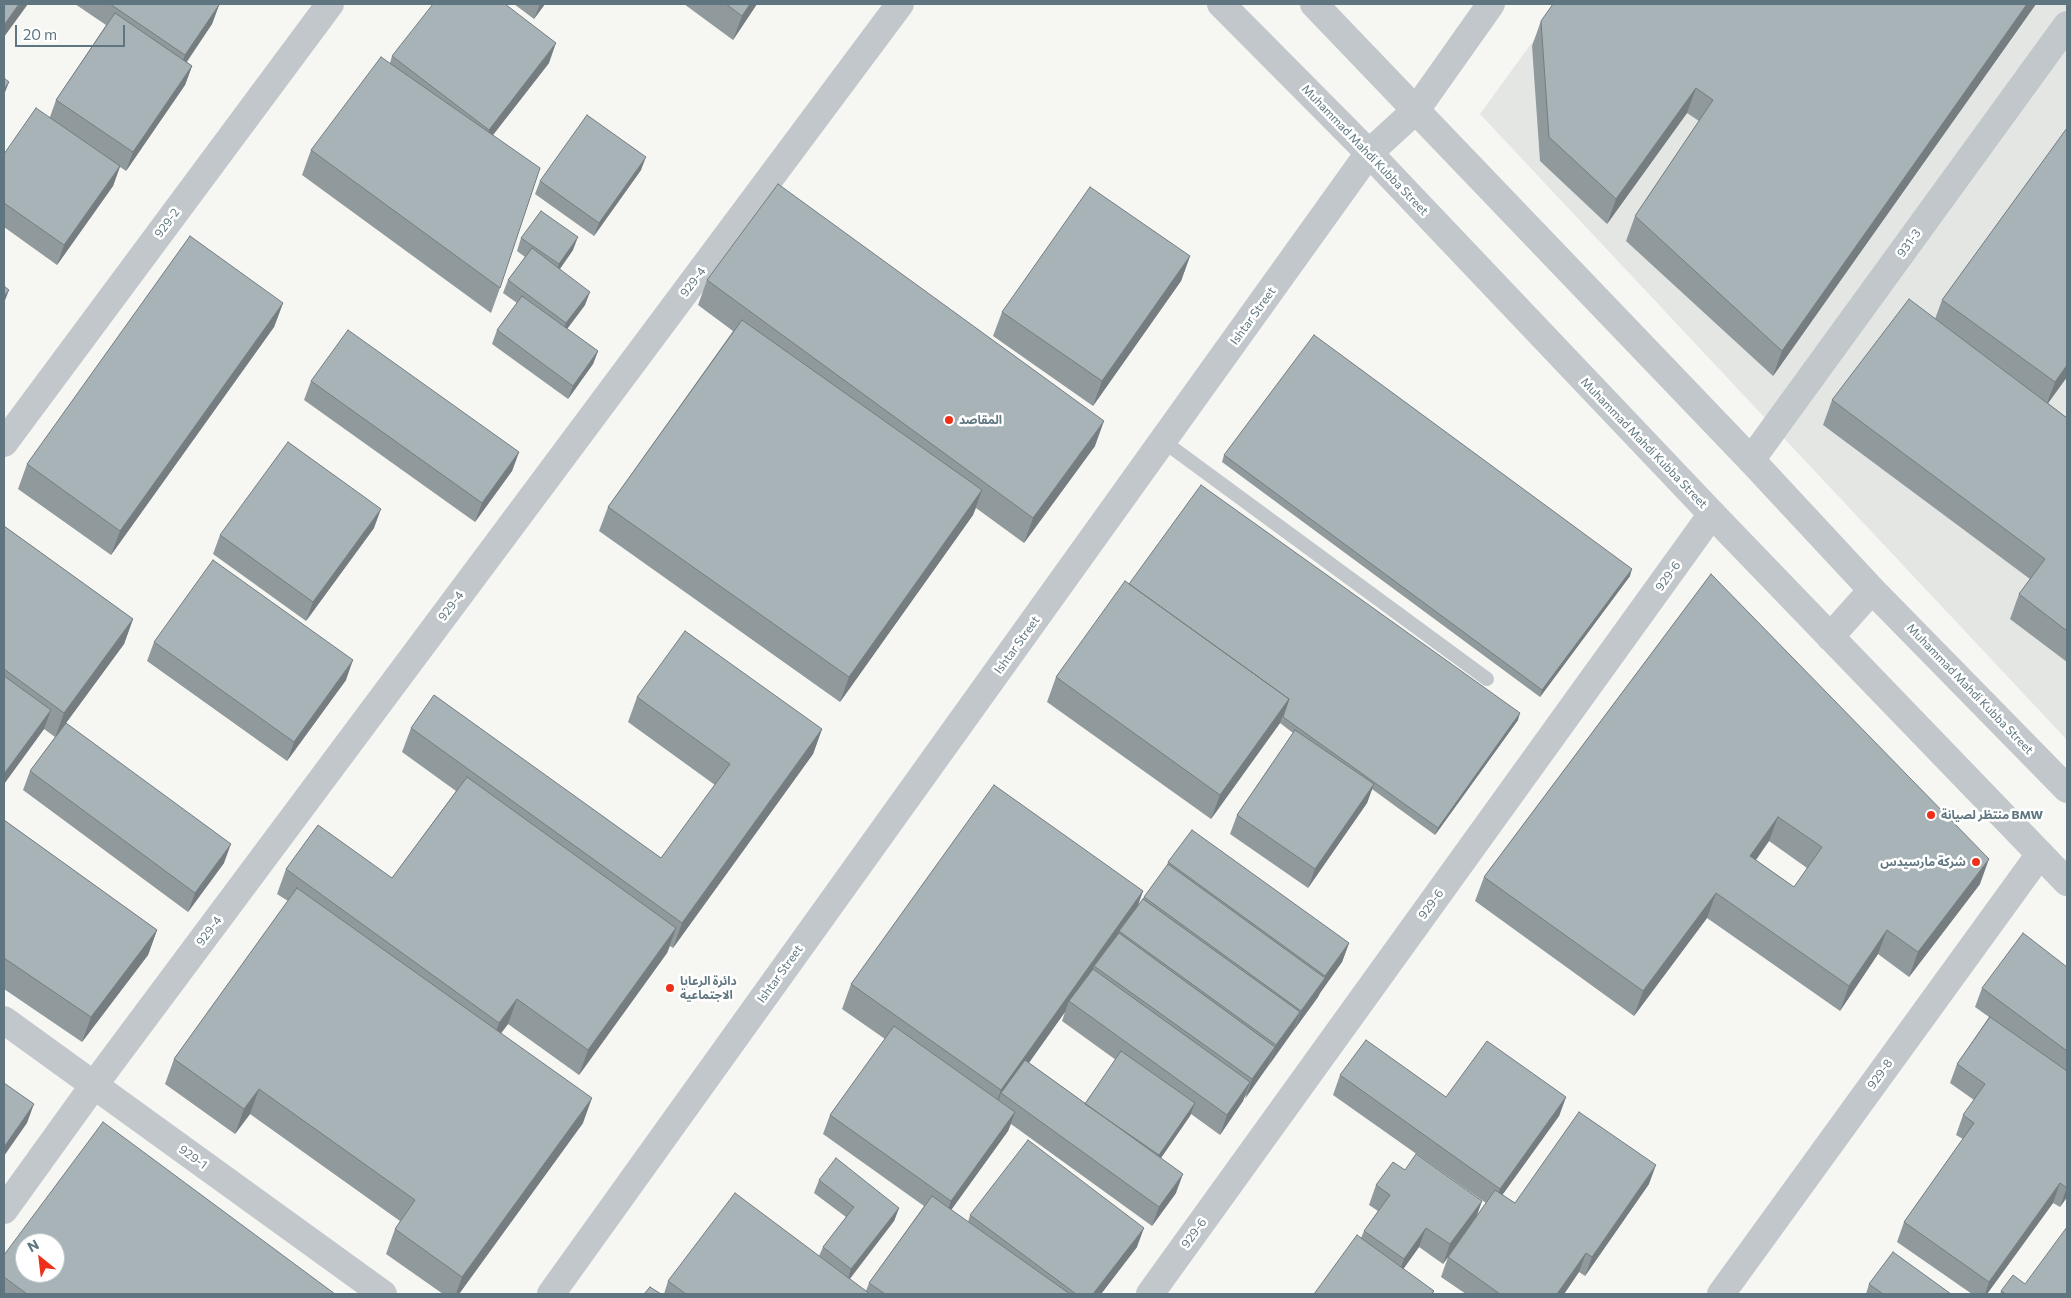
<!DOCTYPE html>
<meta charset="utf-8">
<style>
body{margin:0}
#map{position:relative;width:2071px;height:1298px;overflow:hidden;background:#f6f6f3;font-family:Commissioner,sans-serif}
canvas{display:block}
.frame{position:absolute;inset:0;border:5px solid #5f7680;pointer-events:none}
.north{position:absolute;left:15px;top:1233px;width:50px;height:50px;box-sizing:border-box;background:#fff;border:1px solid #bfc8cc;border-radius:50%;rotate:331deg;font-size:14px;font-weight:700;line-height:20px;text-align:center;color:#5f7680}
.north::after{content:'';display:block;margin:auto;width:18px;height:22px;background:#ee301b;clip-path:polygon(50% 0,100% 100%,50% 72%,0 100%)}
.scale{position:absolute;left:15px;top:25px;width:110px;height:22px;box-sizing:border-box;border:2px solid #5f7680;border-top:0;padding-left:6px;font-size:15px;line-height:18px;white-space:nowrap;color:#5f7680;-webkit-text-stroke:4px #fff;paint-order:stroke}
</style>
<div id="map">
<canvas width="2071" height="1298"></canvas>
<div class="frame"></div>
<div class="north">N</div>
<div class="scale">20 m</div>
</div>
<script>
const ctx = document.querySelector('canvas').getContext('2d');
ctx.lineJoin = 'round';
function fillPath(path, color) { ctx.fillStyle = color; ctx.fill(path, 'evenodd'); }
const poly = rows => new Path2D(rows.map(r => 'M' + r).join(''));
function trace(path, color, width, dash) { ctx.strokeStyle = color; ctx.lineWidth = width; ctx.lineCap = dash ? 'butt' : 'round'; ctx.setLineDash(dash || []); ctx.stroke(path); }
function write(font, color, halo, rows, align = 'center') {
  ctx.font = font + ' Commissioner,"Noto Sans Arabic",sans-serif'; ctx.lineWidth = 5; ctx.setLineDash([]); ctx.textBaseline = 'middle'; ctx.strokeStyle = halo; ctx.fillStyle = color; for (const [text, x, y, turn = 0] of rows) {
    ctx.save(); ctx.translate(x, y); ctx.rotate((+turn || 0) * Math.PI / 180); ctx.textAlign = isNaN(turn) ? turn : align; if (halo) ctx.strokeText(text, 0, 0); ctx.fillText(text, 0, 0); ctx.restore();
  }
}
fillPath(poly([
 [1560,4,2067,4,2067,740,1480,114]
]), '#e4e6e4');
trace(poly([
 [1163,441,1487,679]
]), '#c1c7ca', 14);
trace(poly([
 [4,443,330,4],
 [1751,460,2067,25],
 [4,1020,383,1294],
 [4,1210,94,1085,900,4],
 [1150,1294,1712,514],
 [1721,1294,2040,854]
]), '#c1c7ca', 28);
trace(poly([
 [1221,4,1369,153,1712,514,2067,882],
 [1314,4,1751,460,1872,590,2067,789],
 [1830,637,1872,590],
 [551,1294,1369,153,1416,110,1491,4]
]), '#c1c7ca', 28);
fillPath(poly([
 [75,4,217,4,219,5,212,24,187,62,192,66,185,85,126,171,120,167,113,186,57,265,4,227,4,154,50,117,56,100,106,25],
 [514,4,545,4,534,19],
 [684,4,757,4,733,40],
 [2036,4,1773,376,1626,241,1635,216,1699,121,1687,113,1607,224,1540,161,1532,46,1541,21],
 [392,56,549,63,493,135,500,288,491,313,302,175,311,150,390,63],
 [641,170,594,236,535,194,540,181],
 [521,238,573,250,560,269,585,305,567,329,598,351,593,364,568,399,492,344,497,330,517,303,503,293,508,280,525,257,517,251],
 [1190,256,1181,281,1093,406,993,336,1002,312],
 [707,280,1095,446,1024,543,976,508,973,515,840,702,599,531,608,507,733,331,698,305],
 [1942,300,2067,377,2048,403,2067,418,2067,662,2010,619,2019,594,2030,579,1823,425,1832,400,1935,319],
 [283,303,274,327,111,555,18,489,27,464],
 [311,381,519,452,512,471,475,522,304,400],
 [1224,455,1630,576,1540,697,1222,462],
 [4,526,133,619,124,644,66,723,224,863,188,912,23,790,30,771,55,737,44,729,4,784],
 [374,528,306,621,213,554,220,535],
 [1711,574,1980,884,1909,977,1878,954,1840,1011,1707,918,1634,1016,1475,901,1484,877],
 [1769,841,1807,868,1794,887,1756,860],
 [1129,584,1518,720,1435,835,1372,789,1367,803,1308,888,1230,834,1237,815,1293,733,1280,723,1211,819,1047,702,1056,677],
 [154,642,346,680,287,761,147,661],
 [637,697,822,729,813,754,673,948,670,946,667,953,579,1075,508,1024,501,1033,583,1123,459,1294,443,1294,386,1254,395,1229,400,1221,250,1114,235,1134,165,1084,174,1059,288,901,277,894,286,869,392,878,456,791,402,752,411,728,661,858,715,785,628,722],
 [4,820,157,930,148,955,82,1042,4,989],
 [1168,862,1349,943,1342,962,1320,993,1318,997,1294,1030,1269,1065,1244,1098,1243,1101,1220,1135,1191,1114,1161,1158,1176,1193,1152,1226,1011,1124,1008,1131,951,1210,968,1222,970,1215,1137,1247,1101,1294,664,1294,668,1281,819,1256,823,1247,846,1217,814,1193,819,1180,899,1208,894,1221,850,1279,866,1291,869,1283,924,1206,823,1134,830,1115,885,1039,842,1009,851,984,1143,891,1138,905,1167,867],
 [1065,1012,1062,1021,1116,1060,1085,1103,1029,1063],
 [2067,967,2067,1197,2060,1207,2053,1203,1987,1294,1972,1294,1897,1242,1904,1222,1963,1139,1956,1135,1963,1115,1974,1100,1950,1083,1957,1064,1989,1017,1975,1007,1982,988],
 [1340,1075,1446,1097,1566,1097,1559,1116,1502,1195,1515,1203,1649,1184,1585,1276,1579,1272,1564,1294,1466,1294,1441,1277,1448,1257,1454,1248,1443,1264,1419,1247,1403,1269,1434,1291,1433,1294,1314,1294,1361,1238,1364,1231,1378,1211,1369,1205,1376,1185,1405,1170,1482,1201,1476,1218,1486,1203,1333,1095],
 [4,1255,335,1294,4,1294],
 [1869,1284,1951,1294,1866,1294],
 [2025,1284,2067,1294,2000,1294,2001,1291]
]), '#909a9d');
fillPath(poly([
 [19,4,28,4,4,37,4,25],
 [540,4,545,4,534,19],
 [750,4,757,4,733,40,742,16],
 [2027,4,2036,4,1773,376,1782,351],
 [219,5,212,24,178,74,185,55],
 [556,43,549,63,482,149,489,130],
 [192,66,185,85,126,171,133,152],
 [9,82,4,95,4,89],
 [1696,88,1687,113,1607,224,1616,199],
 [646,157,641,170,594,236,599,223],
 [120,166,113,186,57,265,64,245],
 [578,237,573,250,554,277,559,264],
 [1190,256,1181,281,1093,406,1102,381],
 [9,290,4,303,4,296],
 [590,292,585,305,561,337,566,323],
 [283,303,274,327,111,555,120,531],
 [598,351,593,364,568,399,573,386],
 [2067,365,2067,377,2046,406,2055,382],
 [1104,421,1095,446,1024,543,1033,518],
 [519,452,512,471,475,522,482,503],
 [982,490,973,515,840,702,849,677],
 [381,509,374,528,306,621,313,602],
 [1632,569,1630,576,1540,697,1542,690],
 [133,619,124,644,55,738,64,713],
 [353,660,346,680,287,761,294,742],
 [1289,699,1280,723,1211,819,1220,795],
 [51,710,44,729,4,784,4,774],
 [1520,713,1518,720,1435,835,1438,828],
 [822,729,813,754,673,948,682,923],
 [1374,784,1367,803,1308,888,1315,869],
 [1778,817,1769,841,1741,881,1750,856],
 [231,844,224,863,188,912,195,893],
 [1989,859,1980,884,1909,977,1918,952],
 [1143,891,1134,916,1119,931,1114,943,1094,966,1090,977,1069,1001,1065,1012,1005,1096,1001,1093,996,1109,992,1115,1001,1090],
 [1716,893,1707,918,1634,1016,1643,991],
 [676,928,667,953,579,1075,588,1050],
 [157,930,148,955,82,1042,91,1017],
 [1887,930,1878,954,1840,1011,1849,986],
 [1349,943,1342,962,1320,993,1318,997,1294,1030,1301,1011,1324,980,1325,976],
 [517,999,508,1024,490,1048,499,1023],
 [1300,1012,1293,1031,1269,1065,1276,1045],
 [1275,1047,1268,1066,1245,1099,1252,1079],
 [1250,1082,1243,1101,1220,1135,1227,1115],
 [259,1089,250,1114,235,1134,244,1109],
 [1566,1097,1559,1116,1493,1208,1500,1189],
 [592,1098,583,1123,459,1294,456,1294,462,1277],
 [1195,1103,1190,1116,1154,1168,1159,1155],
 [34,1104,27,1123,4,1156,4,1147],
 [1015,1112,1008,1131,944,1220,951,1201],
 [1656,1165,1649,1184,1585,1276,1592,1257],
 [1183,1174,1176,1193,1152,1226,1159,1207],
 [2060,1183,2053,1203,1987,1294,1985,1294,1989,1282],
 [2067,1187,2067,1197,2060,1207],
 [1482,1201,1475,1220,1443,1264,1450,1244],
 [899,1208,894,1221,847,1282,851,1269],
 [1144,1228,1137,1247,1101,1294,1093,1294],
 [1426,1228,1419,1247,1397,1278,1404,1259],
 [1586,1253,1579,1272,1564,1294,1557,1294]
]), '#757d80');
const building = poly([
 [4,4,19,4,4,25,4,4],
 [110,4,217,4,219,5,185,55,110,4],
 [433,4,505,4,556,43,489,130,392,56,433,4],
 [726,4,750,4,742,16,726,4],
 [1553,4,2027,4,1782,351,1635,216,1713,100,1696,88,1616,199,1549,137,1541,21,1553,4],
 [115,13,192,66,133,152,56,100,115,13],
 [381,57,540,168,500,288,311,150,381,57],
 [4,78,9,82,4,89,4,78],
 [36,108,120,166,64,245,4,203,4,154,36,108],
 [587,115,646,157,599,223,540,181,587,115],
 [2067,128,2067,365,2055,382,1942,300,2067,128],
 [778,184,1104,421,1033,518,707,280,778,184],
 [1090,187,1190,256,1102,381,1002,312,1090,187],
 [541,211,578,237,559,264,521,238,541,211],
 [190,236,283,303,120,531,27,464,190,236],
 [532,248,590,292,566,323,508,280,532,248],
 [4,286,9,290,4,296,4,286],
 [522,296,598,351,573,386,497,330,522,296],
 [1909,299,2067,418,2067,631,2019,594,2045,559,1832,400,1909,299],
 [742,320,982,490,849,677,608,507,742,320],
 [348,330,519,452,482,503,311,381,348,330],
 [1314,335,1632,569,1542,690,1224,455,1314,335],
 [288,442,381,509,313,602,220,535,288,442],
 [1201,485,1520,713,1438,828,1283,717,1289,699,1129,584,1201,485],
 [4,526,133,619,64,713,4,669,4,526],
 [213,560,353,660,294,742,154,642,213,560],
 [1711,574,1989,859,1918,952,1887,930,1849,986,1716,893,1643,991,1484,877,1711,574],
 [1778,817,1822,847,1794,887,1750,856,1778,817],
 [1125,581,1289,699,1220,795,1056,677,1125,581],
 [685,631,822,729,682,923,411,728,434,695,661,858,730,764,637,697,685,631],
 [4,676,51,710,4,774,4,676],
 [66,723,231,844,195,893,30,771,66,723],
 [1295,730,1374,784,1315,869,1237,815,1295,730],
 [467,777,676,928,588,1050,517,999,499,1023,286,869,318,825,392,878,467,777],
 [994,785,1143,891,1001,1090,851,984,994,785],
 [4,820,157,930,91,1017,4,958,4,820],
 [1192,830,1349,943,1325,976,1168,862,1192,830],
 [1168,864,1325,978,1301,1011,1144,897,1168,864],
 [297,888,592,1098,462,1277,395,1229,415,1200,259,1089,244,1109,174,1059,297,888],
 [1143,899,1300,1012,1276,1045,1119,931,1143,899],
 [1119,933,1275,1047,1252,1079,1094,966,1119,933],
 [2023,933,2067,967,2067,1051,1982,988,2023,933],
 [1093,969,1250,1082,1227,1115,1069,1001,1093,969],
 [1990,1017,2067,1071,2067,1188,2060,1183,1989,1282,1904,1222,1974,1123,1963,1115,1985,1084,1957,1064,1990,1017],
 [894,1026,1015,1112,951,1201,830,1115,894,1026],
 [1366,1040,1446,1097,1487,1041,1566,1097,1500,1189,1340,1075,1366,1040],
 [1121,1051,1195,1103,1159,1155,1085,1104,1121,1051],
 [1025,1060,1183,1174,1159,1207,1001,1093,1025,1060],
 [4,1083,34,1104,4,1147,4,1083],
 [1579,1112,1656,1165,1592,1257,1586,1253,1557,1294,1500,1294,1448,1257,1495,1190,1515,1203,1579,1112],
 [103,1122,335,1294,27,1294,4,1277,4,1255,103,1122],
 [25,1243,55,1243,55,1273,25,1273,25,1243],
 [1028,1140,1144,1228,1093,1294,1076,1294,970,1215,1028,1140],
 [1416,1154,1482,1201,1450,1244,1426,1228,1404,1259,1364,1231,1390,1195,1376,1185,1393,1162,1405,1170,1416,1154],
 [836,1158,899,1208,851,1269,823,1247,854,1207,819,1180,836,1158],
 [735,1193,870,1294,686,1294,668,1281,735,1193],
 [932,1196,1070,1294,885,1294,869,1283,932,1196],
 [2067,1227,2067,1294,2006,1294,2001,1291,2013,1275,2025,1284,2067,1227],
 [1357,1235,1434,1291,1431,1294,1314,1294,1357,1235],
 [1893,1252,1951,1294,1883,1294,1869,1284,1893,1252],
 [650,1287,661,1294,644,1294,650,1287]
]);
fillPath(building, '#a7b3b7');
trace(building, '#757d80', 1);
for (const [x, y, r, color] of [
 [949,420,5,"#ee301b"],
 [1931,815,5,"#ee301b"],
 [1976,862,5,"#ee301b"],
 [670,988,5,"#ee301b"]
]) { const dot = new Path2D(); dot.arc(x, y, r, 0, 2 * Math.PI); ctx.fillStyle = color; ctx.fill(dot); trace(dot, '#fff', 2); }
write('12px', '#5f7680', '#fff', [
 ["Muhammad Mahdi Kubba Street",1365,150,46],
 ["929-2",167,223,-53],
 ["931-3",1909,243,-54],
 ["929-4",693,282,-53],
 ["Ishtar Street",1253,316,-54],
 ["Muhammad Mahdi Kubba Street",1644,443,46],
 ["929-6",1668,576,-54],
 ["929-4",451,606,-53],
 ["Ishtar Street",1017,645,-54],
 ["Muhammad Mahdi Kubba Street",1970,689,46],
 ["929-6",1431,904,-54],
 ["929-4",209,931,-53],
 ["Ishtar Street",780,974,-54],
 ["929-8",1880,1074,-54],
 ["929-1",193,1157,36],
 ["929-6",1194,1233,-54]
]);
write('bold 12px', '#5f7680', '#fff', [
 ["المقاصد",959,420],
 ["منتظر لصيانة BMW",1941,815],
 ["شركة مارسيدس",1966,862,"right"],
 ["دائرة الرعايا",680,981],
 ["الاجتماعية",680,995]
], 'left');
</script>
